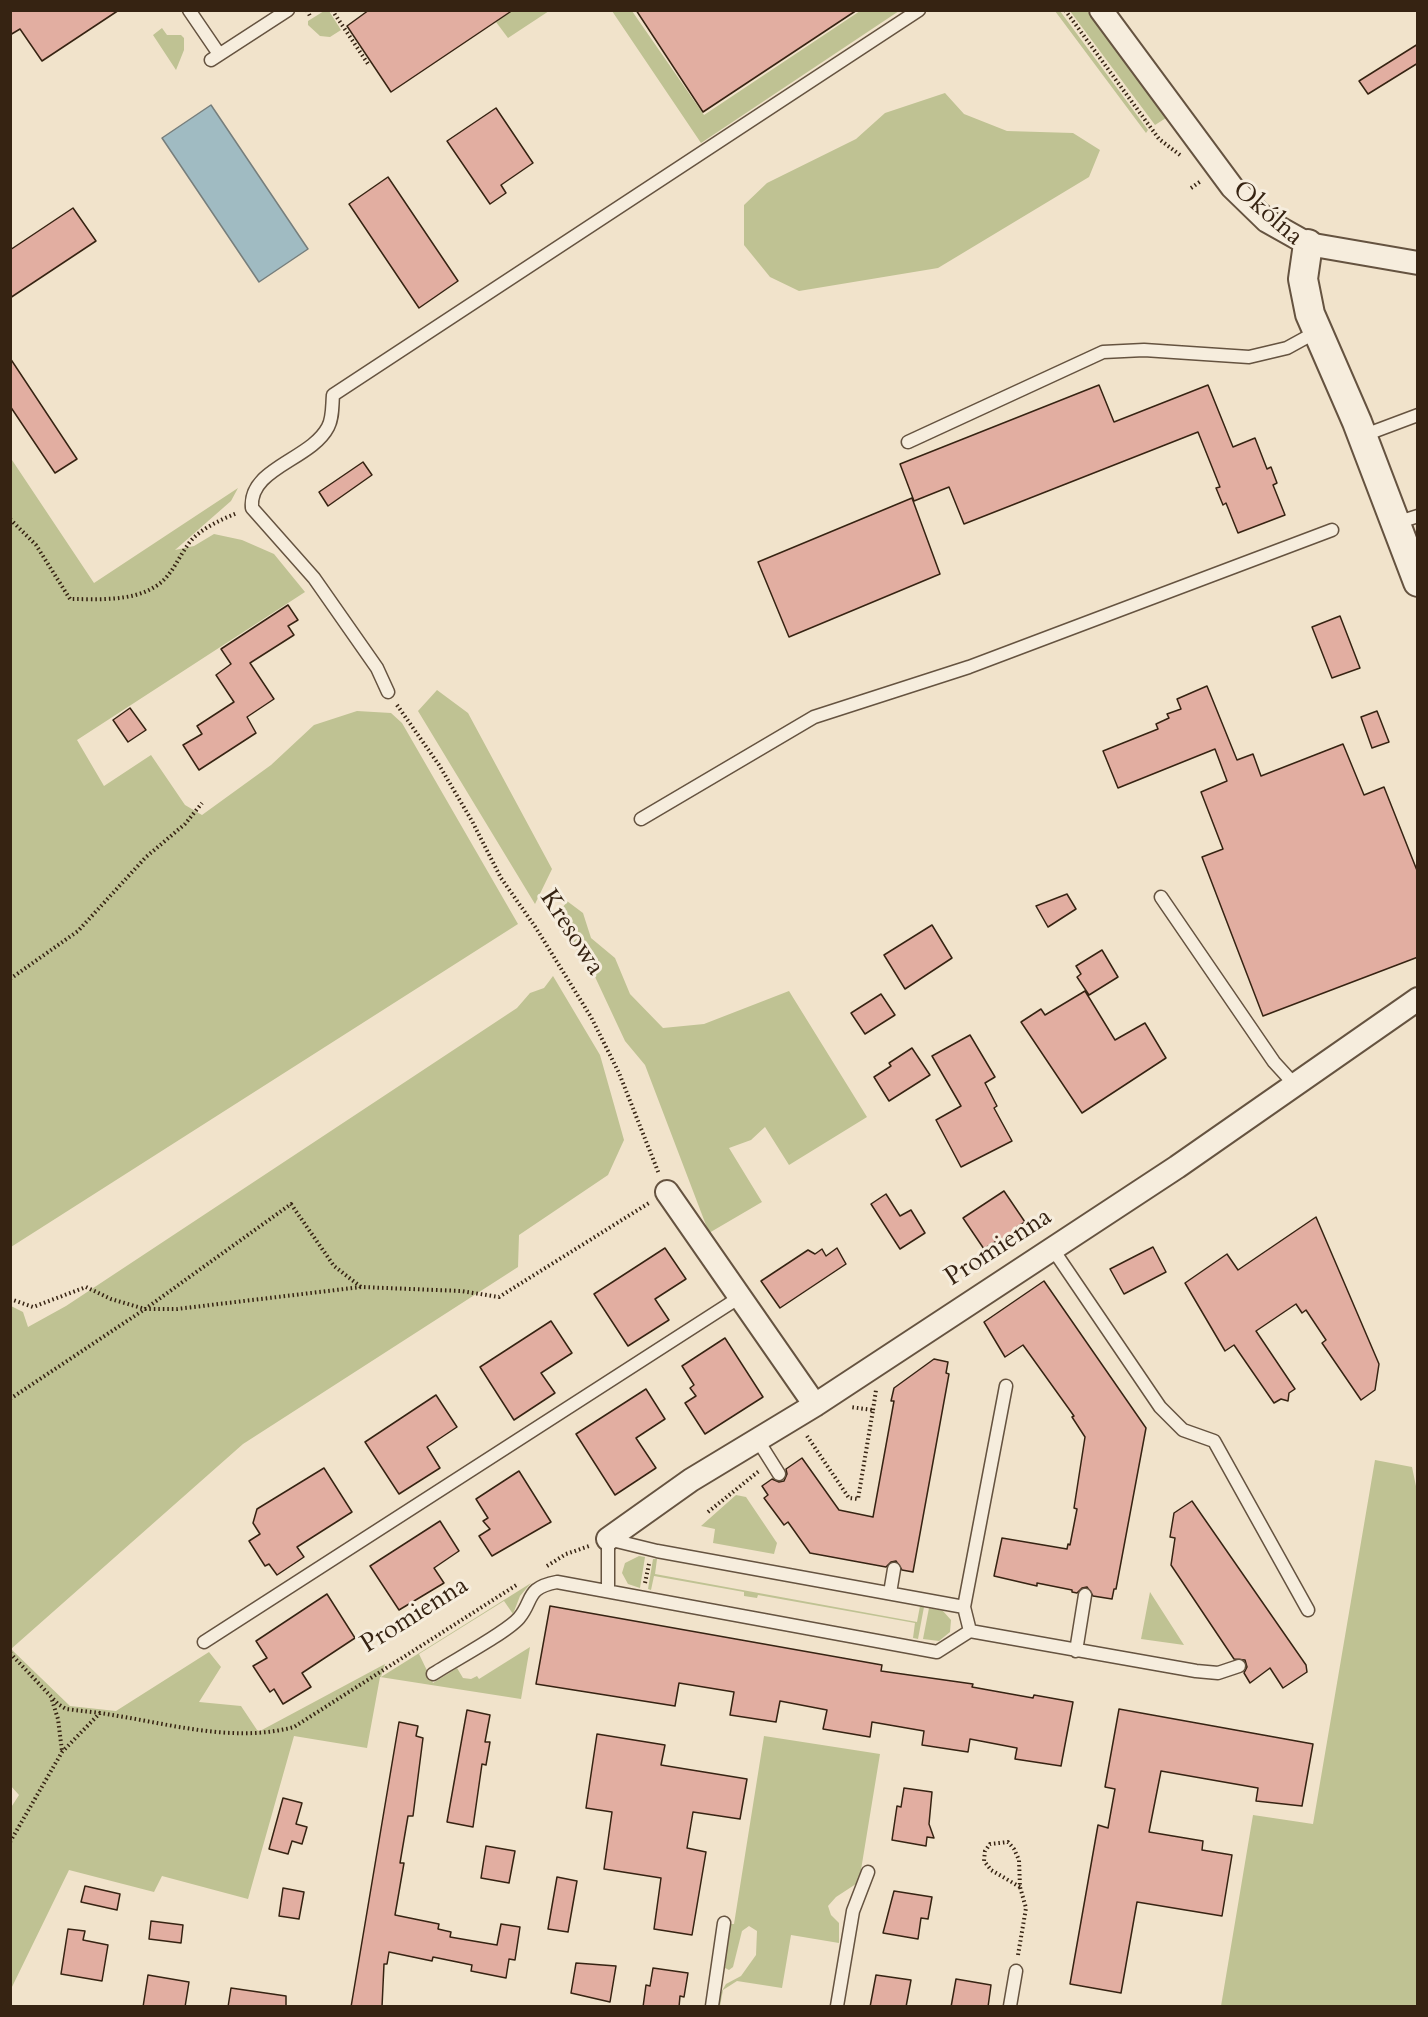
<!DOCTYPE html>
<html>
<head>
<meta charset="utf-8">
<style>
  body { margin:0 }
  #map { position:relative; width:1428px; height:2017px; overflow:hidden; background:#f1e3cb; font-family:Cardo,serif }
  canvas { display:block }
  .frame { position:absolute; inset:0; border:12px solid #362312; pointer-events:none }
</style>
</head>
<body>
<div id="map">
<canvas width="1428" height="2017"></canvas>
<div class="frame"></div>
</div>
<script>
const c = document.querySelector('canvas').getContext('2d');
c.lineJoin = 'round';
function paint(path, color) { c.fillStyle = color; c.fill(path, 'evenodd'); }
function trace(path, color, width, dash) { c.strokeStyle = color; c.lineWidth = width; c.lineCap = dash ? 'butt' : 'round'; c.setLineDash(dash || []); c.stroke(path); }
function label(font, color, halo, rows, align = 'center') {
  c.font = font + ' Cardo,serif'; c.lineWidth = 6; c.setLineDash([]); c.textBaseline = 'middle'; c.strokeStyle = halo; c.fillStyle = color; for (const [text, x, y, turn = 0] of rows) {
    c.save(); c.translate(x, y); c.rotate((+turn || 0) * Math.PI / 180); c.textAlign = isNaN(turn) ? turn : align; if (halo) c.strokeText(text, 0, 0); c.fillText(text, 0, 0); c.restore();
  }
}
paint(new Path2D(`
  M513,10H549V11L508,38L496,22Z
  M324,11H329L341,30L330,37L320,36L308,25V21Z
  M612,11H632L704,115L860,11H899L701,143Z
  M1055,11H1060L1148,130L1146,133Z
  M1070,11H1087L1166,118L1155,125Z
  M162,28L167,35H181L184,38V50L176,70L153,35Z
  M945,93L964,114L1007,131L1073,133L1100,150L1089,177L938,268L799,291L770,277L744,245V205L767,183L856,139L885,113Z
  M10,457L94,583L238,488L231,501L175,550L194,546L214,534L242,540L274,554L305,592L77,740L104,786L151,755L185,805L202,815L271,765L314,725L357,711L391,713L402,723L518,924L11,1247Z
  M437,690L468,713L552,869L535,904L418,711Z
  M567,901L583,913L591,938L615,958L630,994L663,1028L704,1024L789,991L867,1117L789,1165L765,1127L751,1140L729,1148L762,1202L709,1233L645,1065L625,1041L589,964L575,948L555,920Z
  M553,976L600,1055L624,1140L608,1175L519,1235L518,1267L243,1444L11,1649L70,1706L116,1711L209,1652L221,1667L199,1702L241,1706L257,1730L260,1731L385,1664L381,1677L531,1583L520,1596L513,1614L504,1601L419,1654L433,1683L457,1668L463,1678L471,1679L477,1676L479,1679L530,1647L521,1699L380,1677L367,1748L294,1736L248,1899L162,1876L154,1892L69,1870L11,1989L10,1809L19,1795L10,1785L11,1306L23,1312L28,1327L66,1306L517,1008L530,993L544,988Z
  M1375,1460L1412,1467L1417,1491V2006H1221L1253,1815L1313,1824Z
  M736,1495L746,1497L777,1543L774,1554L713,1543L715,1529L701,1526Z
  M639,1556L645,1557L640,1588L628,1584L622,1573L625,1563Z
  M653,1559H657L655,1574L917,1622L920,1606L924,1607L918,1639L913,1638L915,1623L758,1595L757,1598L744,1596V1592L654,1576L651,1590L648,1589Z
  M1150,1592L1184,1645L1141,1639Z
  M929,1608L943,1611L951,1620L950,1632L939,1641L923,1639Z
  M764,1736L880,1754L859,1882L836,1897L828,1906L831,1915L839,1923V1943L791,1935L782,1988L737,1981L723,1990L720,2006H718L720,1994L726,1984L741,1976L756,1955L757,1931L749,1926L742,1931L733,1967L729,1970L725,1968L729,1924H734Z`), '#bfc293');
const water = new Path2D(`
  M211,105L308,249L259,282L162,138Z`);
paint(water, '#a0bbc2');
trace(water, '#767e7c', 1.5);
const building = new Path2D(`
  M10,10H119L42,61L20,29L10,35Z
  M369,10H513L391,92L347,26Z
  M636,10H857L703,112Z
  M1418,44V63L1368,94L1359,81Z
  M496,108L533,163L501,185L506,193L490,204L447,141Z
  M388,177L458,281L419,308L349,204Z
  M73,208L96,241L10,298V250Z
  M10,358L77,459L55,473L10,406Z
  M1099,385L1114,422L1208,385L1233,447L1255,438L1267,469L1271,467L1277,483L1273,485L1285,515L1238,533L1226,503L1223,505L1216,488L1220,487L1198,432L964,524L949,487L914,501L900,464Z
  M363,462L372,475L328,506L319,492Z
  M912,498L940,574L789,637L758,562Z
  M288,605L298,620L288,626L294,635L250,663L274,699L247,717L256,733L199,770L183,745L202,734L197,726L234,702L216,675L231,664L221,649Z
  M1340,616L1360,668L1332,678L1312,627Z
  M1207,686L1237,760L1253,754L1261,776L1343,744L1364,795L1384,787L1418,873V957L1263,1016L1202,857L1223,849L1201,792L1227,781L1215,749L1118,788L1103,751L1158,729L1156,724L1169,718L1167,714L1181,709L1177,699Z
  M130,708L146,730L128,742L113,720Z
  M1377,711L1389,742L1372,748L1361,717Z
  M1067,894L1076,909L1048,927L1036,906Z
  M932,925L952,958L905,989L884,955Z
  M1102,950L1118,977L1089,995L1077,977L1081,974L1076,966Z
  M1085,991L1115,1040L1145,1023L1166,1058L1082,1113L1021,1022L1041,1009L1045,1015Z
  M881,994L895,1015L865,1034L851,1013Z
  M970,1035L995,1077L985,1083L997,1106L994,1108L1012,1141L961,1167L936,1120L961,1106L932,1056Z
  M912,1048L930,1075L889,1101L874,1077L891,1066L889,1063Z
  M1004,1191L1025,1222L1014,1229L1016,1232L997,1245L995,1242L984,1249L963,1218Z
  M886,1194L900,1216L911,1210L925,1233L900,1249L871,1204Z
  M1316,1217L1379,1364L1375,1390L1361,1400L1322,1343L1326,1340L1306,1310L1302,1313L1296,1304L1256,1331L1295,1389L1289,1393L1288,1401L1281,1399L1274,1403L1234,1345L1225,1351L1185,1283L1227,1254L1238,1270Z
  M1153,1247L1166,1272L1124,1294L1110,1269Z
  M665,1248L686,1279L655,1299L669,1320L628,1346L594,1294Z
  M837,1248L846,1264L780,1308L761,1281L808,1250L815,1254L822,1249L826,1256Z
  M1044,1281L1146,1428L1116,1589H1114L1112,1599L1093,1596L1087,1587L1082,1588L1077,1593L1072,1592V1590L1037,1583V1586L994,1576L1002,1538L1067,1549L1068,1544L1070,1545L1077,1509L1074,1508L1085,1437L1072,1417L1074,1416L1023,1345L1005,1357L984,1322Z
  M551,1321L572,1353L541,1373L555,1393L514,1420L480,1367Z
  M725,1338L763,1397L705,1434L685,1403L696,1396L690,1388L694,1385L682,1366Z
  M934,1359L948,1362L946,1373L949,1374L913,1572L902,1570L896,1561L891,1562L886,1567L810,1553L788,1522L784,1525L764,1498L768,1495L762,1486L772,1479L779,1482L784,1481L787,1474L786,1469L802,1458L839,1510L873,1517L894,1401H891L894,1388Z
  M646,1389L665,1419L636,1438L656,1468L615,1495L576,1434Z
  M436,1395L457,1427L427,1447L440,1468L399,1494L365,1442Z
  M324,1468L352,1512L297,1547L304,1557L277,1575L269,1564L265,1566L249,1541L260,1534L253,1523L257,1509Z
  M519,1471L551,1522L492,1556L479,1536L490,1529L483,1521L488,1518L476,1499Z
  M1192,1501L1306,1665L1307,1672L1283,1688L1270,1668L1250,1683L1244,1673L1247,1667L1245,1660L1234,1659L1171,1565L1175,1538L1170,1537L1174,1513Z
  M440,1521L459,1551L434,1568L444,1583L399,1610L370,1566Z
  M327,1594L355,1638L302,1673L311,1687L283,1704L274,1689L270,1692L253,1666L267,1658L256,1641Z
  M550,1606L882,1665L881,1671L973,1684L972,1687L1033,1698L1034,1695L1073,1702L1061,1766L1015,1759L1017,1748L970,1739L968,1752L922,1745L924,1731L872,1722L870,1737L823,1729L827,1710L780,1701L776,1722L730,1715L734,1692L679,1683L675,1706L536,1684Z
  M1119,1709L1313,1744L1302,1806L1256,1801L1258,1788L1161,1771L1149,1832L1203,1841L1202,1850L1232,1855L1222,1916L1137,1902L1121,1993L1070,1984L1098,1825L1108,1828L1115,1789L1105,1787Z
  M467,1710L490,1715L485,1742H490L486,1765L482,1764L473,1827L447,1822Z
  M399,1722L418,1726L416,1736L423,1738L413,1816H408L400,1863H404L395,1915L439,1924L438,1929L451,1932L450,1937L497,1945L501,1924L520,1927L515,1960L509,1959L506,1978L471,1971L472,1965L433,1957L432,1961L389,1952L387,1964H384L382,2007H351Z
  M597,1734L665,1745L661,1765L747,1779L740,1819L693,1812L687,1848L706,1852L692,1935L654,1929L661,1878L604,1869L612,1812L586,1808Z
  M904,1788L932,1792L929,1824L934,1838L927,1837L926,1846L892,1840L897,1806L901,1807Z
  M283,1798L302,1803L296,1824L307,1827L302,1844L292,1841L288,1854L269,1849Z
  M486,1846L515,1851L509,1883L481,1878Z
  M557,1877L577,1881L568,1932L548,1929Z
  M85,1886L120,1894L117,1910L81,1902Z
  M283,1888L304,1892L299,1919L279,1916Z
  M894,1891L932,1897L928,1919L921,1918L918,1939L883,1933Z
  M151,1921L183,1925L181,1943L149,1939Z
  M68,1929L85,1931L83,1940L108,1945L102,1981L61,1974Z
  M576,1963L616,1966L610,2002L571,1993Z
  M653,1968L688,1973L684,1997L680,1996L679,2007H643L646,1985L650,1986Z
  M148,1975L189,1982L185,2007H143Z
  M876,1975L911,1980L906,2007H870Z
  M956,1979L991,1985L988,2007H951Z
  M231,1988L286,1996V2007H228Z`);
paint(building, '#e2aea1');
trace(building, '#362312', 1.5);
const service = new Path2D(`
  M189,10L219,54
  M211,60L288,10
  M1362,436L1418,415
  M908,442L1103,352L1144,350L1249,357L1287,348L1318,331
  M1396,523L1418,516
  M388,692L377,668L314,578L252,508C248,468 311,460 328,427C333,418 332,406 333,395L919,10
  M641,819L814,717L969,667L1332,530
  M1161,897L1274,1062L1295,1085
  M1052,1248L1160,1407L1183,1430L1214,1441L1308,1610
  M757,1439L779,1474
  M608,1591V1539L657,1551L964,1607L970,1631L1196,1671L1218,1673L1239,1666
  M890,1593L894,1569
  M964,1607L1006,1386
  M204,1642L740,1297
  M1076,1651L1085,1595
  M433,1674C453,1661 506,1633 519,1618C534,1600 525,1588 557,1582L937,1652L970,1631
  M712,2006L724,1923
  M837,2006L853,1911L868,1872
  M1010,2006L1016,1971`);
const minor = new Path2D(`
  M1101,10L1232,187L1267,221L1308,244L1418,263
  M667,1192L815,1405
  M608,1539L691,1480L815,1405L1177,1167L1418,999`);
const tertiary = new Path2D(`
  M1308,244L1303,279L1310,314L1357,422L1418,582`);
trace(service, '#655340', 15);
trace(minor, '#655340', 26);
trace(tertiary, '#655340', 32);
trace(new Path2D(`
  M307,10L310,16
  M332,10L368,64
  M1065,10L1159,139L1180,155
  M1191,188L1201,181
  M10,519L36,545L70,599C97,599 132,602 156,586C171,577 177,560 187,546C197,530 220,520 237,513
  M397,705L439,765L472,821L501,878L536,928L591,1017L619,1073L659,1174
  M10,979L78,931L146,857L185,824L202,803
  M10,1299L33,1307L86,1287L111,1299L145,1309H177L361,1287L461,1291L499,1297L649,1203
  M10,1399L145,1309L291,1204L334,1266L361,1287
  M873,1410L876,1390
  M807,1436L849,1498L858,1499L873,1410L850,1407
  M708,1512L759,1471
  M547,1566L566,1554L589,1546
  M645,1583L649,1564
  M10,1653L58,1704L66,1709L100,1713
  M52,1700L58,1719L62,1751
  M10,1842L62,1752L100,1713C163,1722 232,1744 294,1727L518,1584
  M1018,1955L1026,1908L1020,1887L1019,1860L1014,1849L1008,1842L990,1844L985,1851L984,1861L991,1870L1020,1887`), '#362312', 4, [1.5, 3]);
trace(service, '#f6eddd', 12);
trace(minor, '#f6eddd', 22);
trace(tertiary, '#f6eddd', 28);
label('26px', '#362312', '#f6eddd', [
  ["Okólna",1267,214,41],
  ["Kresowa",571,933,57],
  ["Promienna",999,1248,-33],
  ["Promienna",415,1616,-32]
]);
</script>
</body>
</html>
